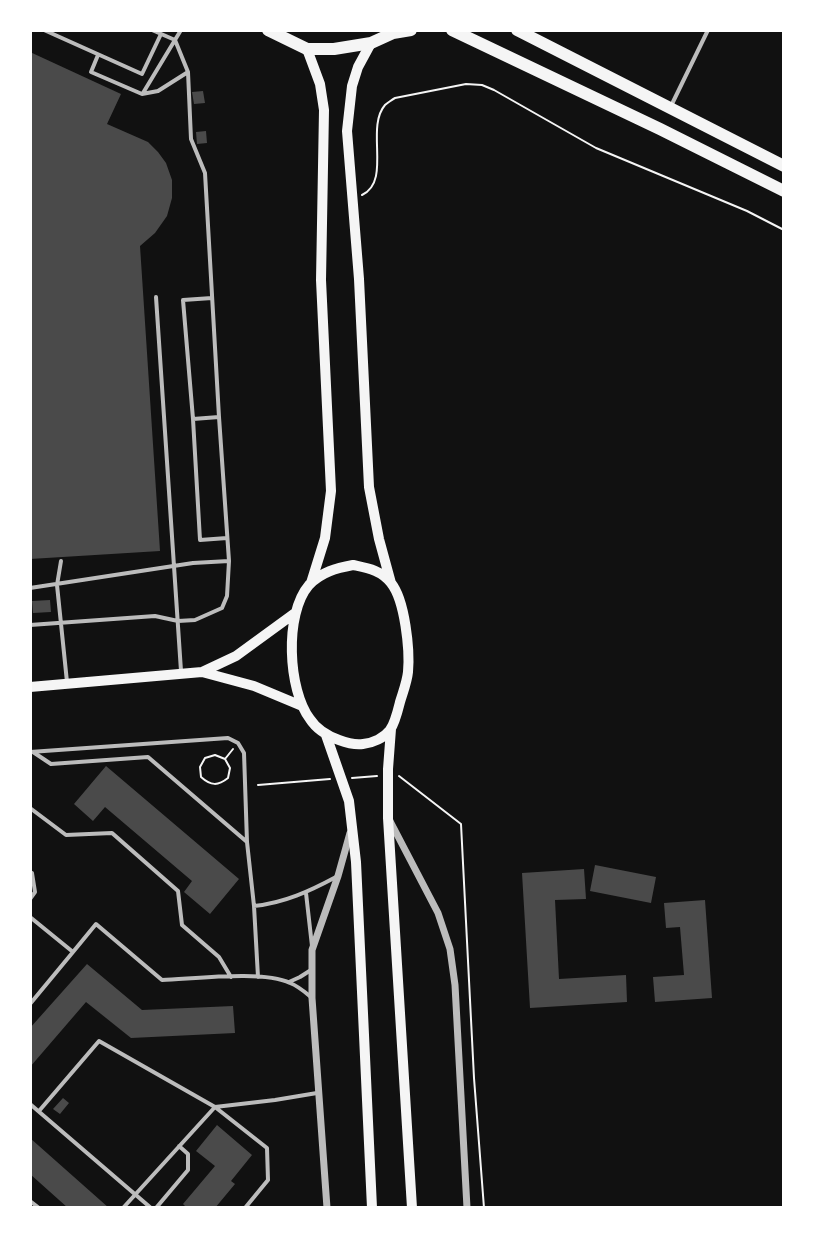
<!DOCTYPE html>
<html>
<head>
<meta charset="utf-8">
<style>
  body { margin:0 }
  #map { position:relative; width:814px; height:1238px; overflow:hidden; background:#111; font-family:"Exo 2",sans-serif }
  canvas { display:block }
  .frame { position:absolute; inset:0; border:32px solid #fff; pointer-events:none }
</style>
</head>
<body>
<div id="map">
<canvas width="814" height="1238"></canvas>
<div class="frame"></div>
</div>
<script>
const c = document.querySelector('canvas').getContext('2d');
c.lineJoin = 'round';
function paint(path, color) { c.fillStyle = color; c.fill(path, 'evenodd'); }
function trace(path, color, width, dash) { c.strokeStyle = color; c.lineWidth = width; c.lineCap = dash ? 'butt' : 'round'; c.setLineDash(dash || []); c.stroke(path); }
paint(new Path2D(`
  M30,52L121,94L107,124L148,142L158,152L166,163L172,180V198L167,216L155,233L140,246L160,551L30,559Z
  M203,91L205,103L194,104L192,92Z
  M206,131L207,143L197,144L196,132Z
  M50,600L51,612L33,613L32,601Z
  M106,766L239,879L210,914L184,892L192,881L105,807L93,821L74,804Z
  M595,865L656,877L651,903L590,891Z
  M584,869L586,899L555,900L559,979L626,975L627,1002L530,1008L522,873Z
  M705,900L712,998L655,1002L653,977L684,975L680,927L666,928L664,903Z
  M87,964L142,1010L233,1006L235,1033L131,1038L86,1002L30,1067V1028Z
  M63,1098L69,1103L60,1114L53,1109Z
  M217,1125L252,1155L231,1181L235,1184L215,1208H187L183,1204L215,1166L196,1151Z
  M30,1138L109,1208H68L30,1174Z`), '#4a4a4a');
trace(new Path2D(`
  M362,195C392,181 365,128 385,105C386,104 393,99 395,98L466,84L482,85L494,90L596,148L747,211L784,230
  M225,759L215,755L205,758L200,767L201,777C211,786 218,786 228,778L230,768L225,759L233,749
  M399,776L461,824L474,1078L484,1208
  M352,778L377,776
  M258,785L330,779`), '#f5f5f5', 2);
trace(new Path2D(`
  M44,30L142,74L161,34
  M98,55L91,72L142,94L158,91L188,72
  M143,93L181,30
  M671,106L708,30
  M156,297L181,671
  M212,298L183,300L193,419L200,540L227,538
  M193,419L219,417
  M61,561L57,585L67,682
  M30,588L193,563L229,561L219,417L205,173L191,139L188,72L175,40L152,30
  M30,625L155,616L178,621L195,620L222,608L227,596L229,561
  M30,752L228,738L238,743L244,753L247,842L254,906C284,903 310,891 336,877
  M33,752L51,764L148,757L247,842
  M30,808L66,835L112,833L178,891L182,925L219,957L231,977
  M30,872L32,873L35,892L30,899
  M306,893L312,946
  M254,906L258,977
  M30,917L73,952L30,1004
  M73,952L96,924L162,980C193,979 264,970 290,983C298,986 305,992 311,997
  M289,982L300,977L311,970
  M30,1104L151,1208
  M39,1111L99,1041L215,1107L275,1100L317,1093
  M30,1201L39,1208
  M123,1208L215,1107L267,1148L268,1180L245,1208
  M156,1208L188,1170V1154L179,1146`), '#bcbcbc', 4);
trace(new Path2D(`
  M390,821L438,913L450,949L455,985L467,1208
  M327,1208L312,998V950L338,876L350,833`), '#bcbcbc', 7);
trace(new Path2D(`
  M371,43L358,67L352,86L347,131L359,279L369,487L379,539L391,583
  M307,49L320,84L324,110L321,280L331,491L325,538L311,583
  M353,565C367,568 381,570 391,583C405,600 410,650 408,672C407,682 403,692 400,702C398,710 395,723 390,730C384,738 373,743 363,744C355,745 347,743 339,740C328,736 317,730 310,719C288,690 284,614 309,585C321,572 337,568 353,565Z
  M202,672L236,656L295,613
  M30,687L202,672L254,686L302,706
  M391,729L388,769V818L412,1208
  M326,735L349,801L356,862L372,1208`), '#f5f5f5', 10);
trace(new Path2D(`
  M268,30L307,49H334L371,43L393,33L411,30
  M452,30L660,129L784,191
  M517,30L784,166`), '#f5f5f5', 12);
</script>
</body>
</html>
